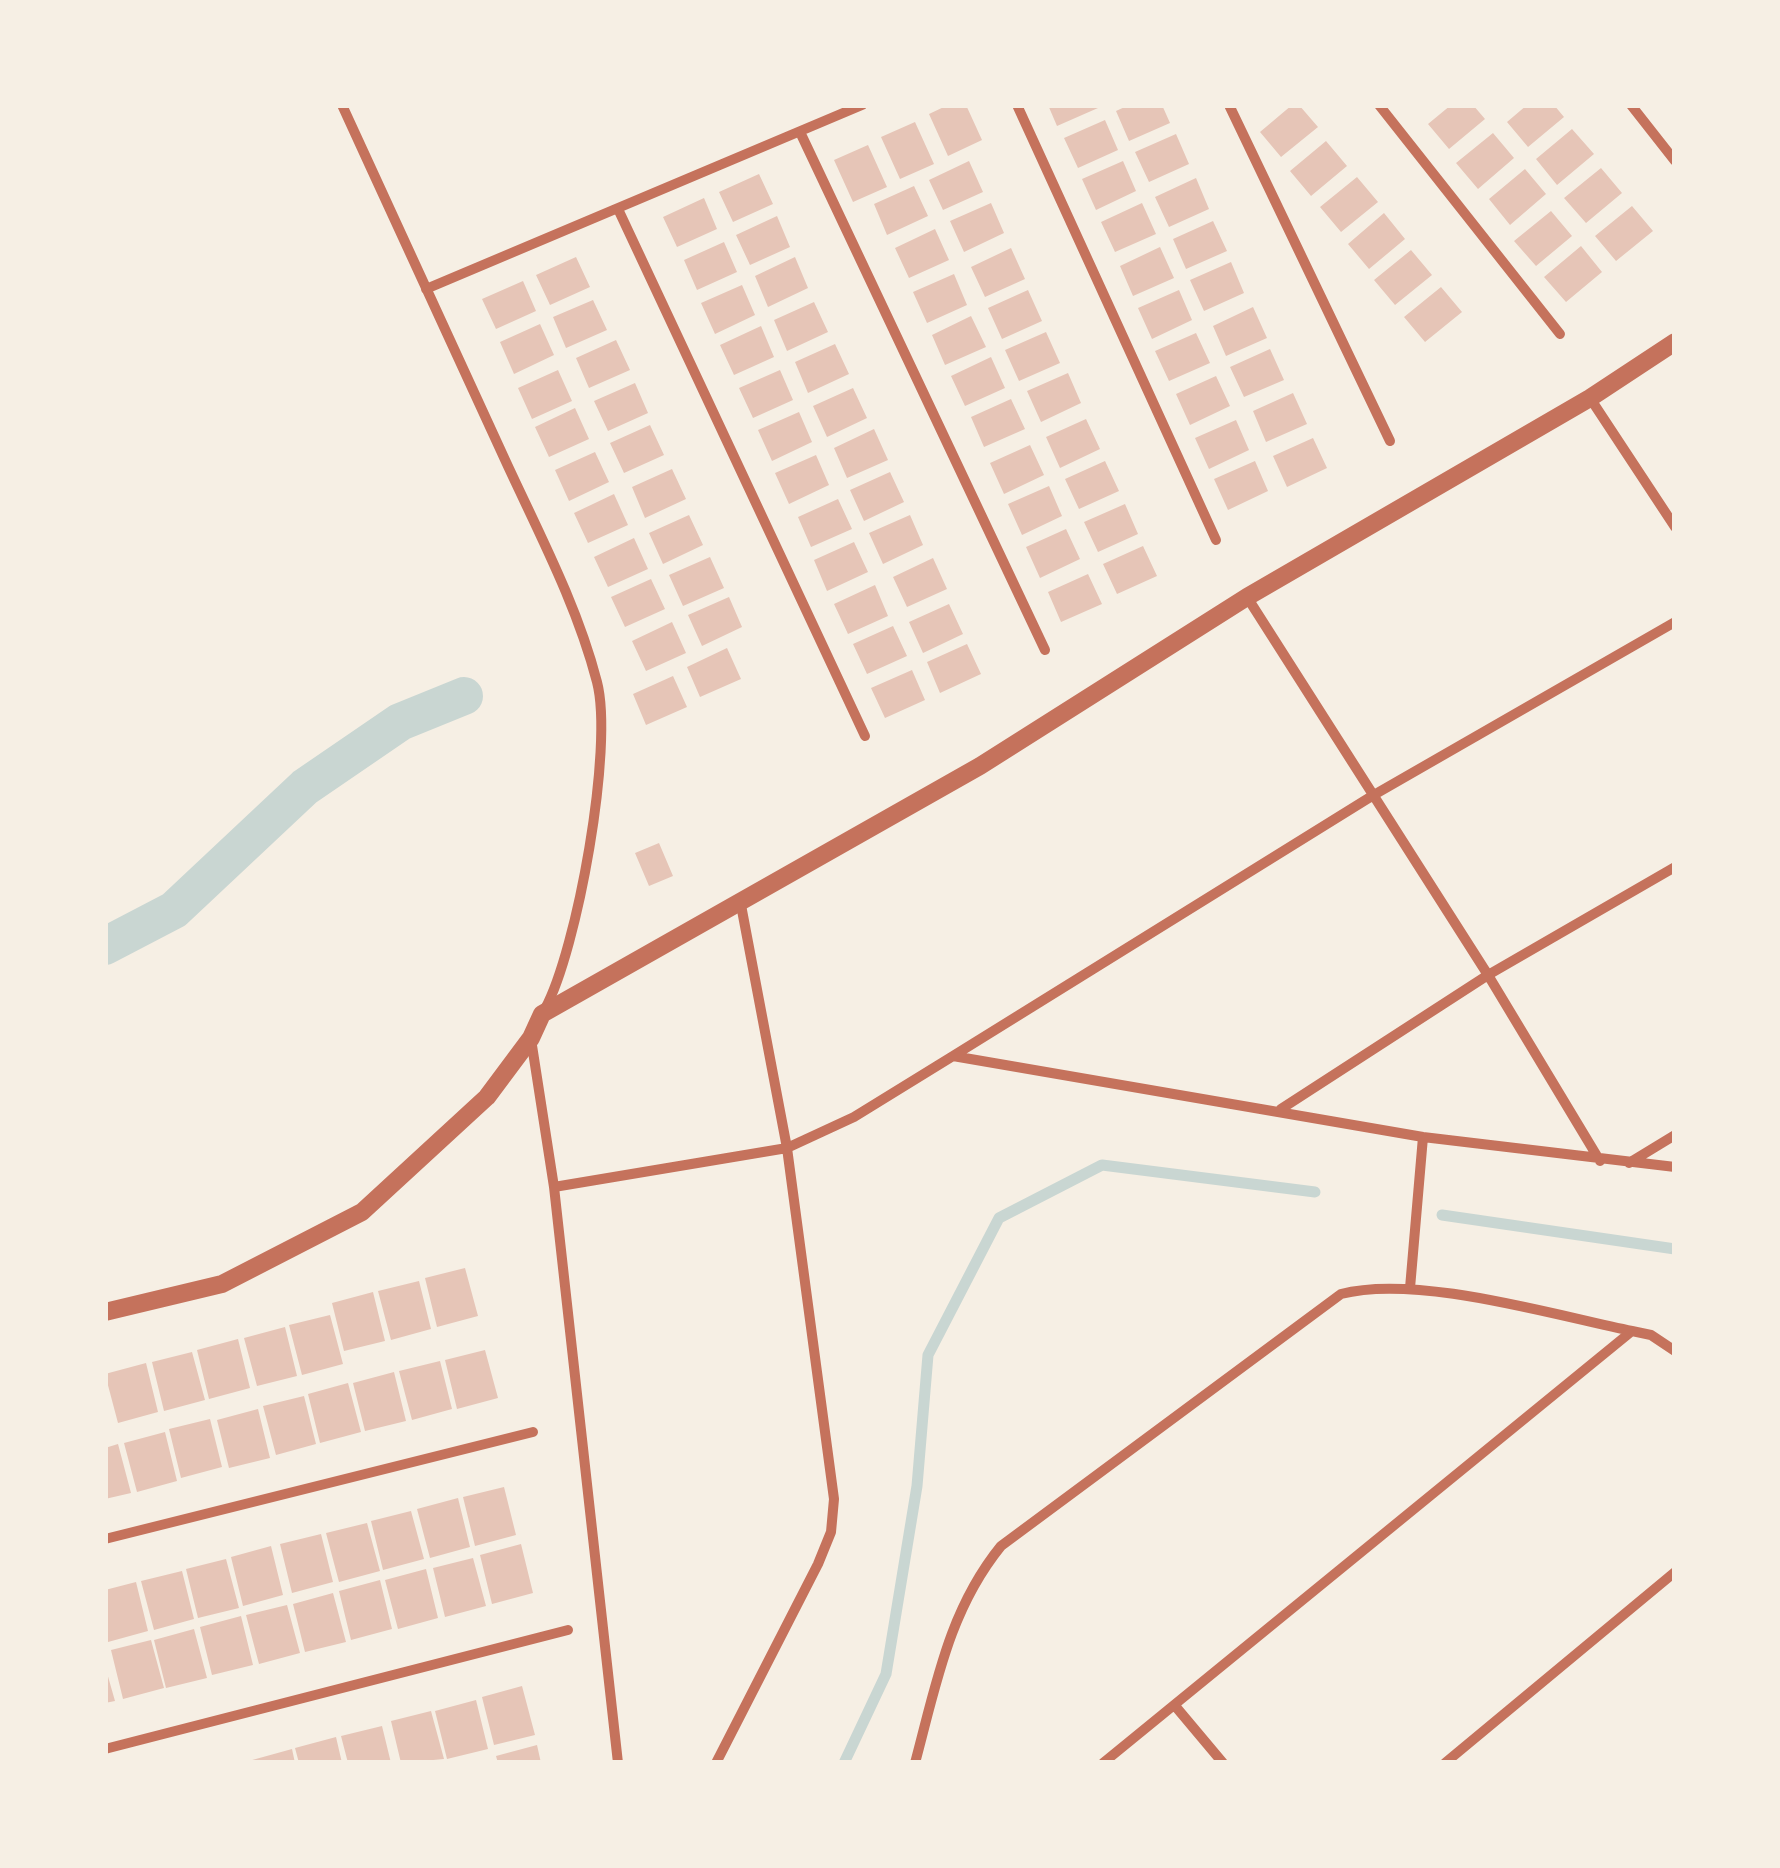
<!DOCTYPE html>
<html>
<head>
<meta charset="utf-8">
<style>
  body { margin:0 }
  #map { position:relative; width:1780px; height:1868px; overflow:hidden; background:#f6efe4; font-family:"IBM Plex Sans",sans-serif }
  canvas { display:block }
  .frame { position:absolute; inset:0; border:108px solid #f6efe4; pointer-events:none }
</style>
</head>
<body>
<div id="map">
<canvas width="1780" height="1868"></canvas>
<div class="frame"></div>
</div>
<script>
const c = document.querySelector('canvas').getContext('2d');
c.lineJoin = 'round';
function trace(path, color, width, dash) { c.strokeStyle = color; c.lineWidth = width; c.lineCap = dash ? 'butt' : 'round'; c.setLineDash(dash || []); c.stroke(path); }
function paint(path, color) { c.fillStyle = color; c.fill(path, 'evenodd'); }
trace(new Path2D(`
  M1442,1215L1675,1249
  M844,1763L886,1674L917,1486L928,1355L999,1218L1102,1165L1315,1192`), '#c9d6d2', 11);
trace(new Path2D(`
  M105,946L174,910L305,787L400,722L464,696`), '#c9d6d2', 38);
paint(new Path2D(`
  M948,105H966L982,140L948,156L929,114Z
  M1048,105H1097L1098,108L1057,126Z
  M1129,105H1162L1170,123L1129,141L1116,111Z
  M1292,105H1299L1318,127L1281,157L1260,132Z
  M1451,105H1473L1485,119L1449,149L1428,124Z
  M1527,105H1554L1564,117L1528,147L1507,122Z
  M1105,120L1118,150L1078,168L1064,138Z
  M915,122L934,164L900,179L881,137Z
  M1572,129L1594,154L1557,185L1536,159Z
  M1493,133L1514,158L1478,189L1456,163Z
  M1176,134L1189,164L1149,182L1135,152Z
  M1326,141L1347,166L1311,196L1290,171Z
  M868,145L887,187L853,202L834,160Z
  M969,161L983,192L943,210L929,180Z
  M1123,161L1136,191L1096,210L1082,179Z
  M1601,168L1622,193L1586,223L1564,198Z
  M1525,169L1546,194L1510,225L1489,199Z
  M759,174L773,204L733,222L719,192Z
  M1357,177L1378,202L1341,232L1320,207Z
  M1196,178L1209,209L1169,227L1155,197Z
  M914,186L928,216L887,235L874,204Z
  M704,198L717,229L677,247L663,217Z
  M991,203L1004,233L964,252L950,221Z
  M1142,203L1156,234L1115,252L1101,222Z
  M1632,206L1653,231L1616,261L1595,236Z
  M1551,211L1572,236L1536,266L1514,241Z
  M1384,213L1405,239L1369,269L1348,244Z
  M777,216L790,247L750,265L736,235Z
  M1213,221L1227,251L1186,269L1173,239Z
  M935,229L949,260L909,278L895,248Z
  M724,242L737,272L697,290L684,260Z
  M1581,246L1602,272L1566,302L1544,277Z
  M1160,247L1174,278L1133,296L1120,266Z
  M1011,248L1025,279L985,297L971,267Z
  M1411,250L1432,275L1395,305L1374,280Z
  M576,257L590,287L550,305L536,275Z
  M795,257L808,288L768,307L755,276Z
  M1231,262L1244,293L1204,311L1190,280Z
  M954,274L967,305L927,323L913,292Z
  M523,281L536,311L496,329L482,299Z
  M742,285L755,315L715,334L701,303Z
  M1441,287L1462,312L1425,342L1404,317Z
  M1028,290L1042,321L1002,339L988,308Z
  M1179,290L1192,320L1152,339L1138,308Z
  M593,300L607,330L566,348L553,317Z
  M814,302L828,332L787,351L774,320Z
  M1253,307L1267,338L1226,356L1213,326Z
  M971,316L986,347L945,365L932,335Z
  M540,324L554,355L514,374L500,342Z
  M761,326L774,357L734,375L720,345Z
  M1046,332L1060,363L1019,381L1005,350Z
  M1196,333L1210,363L1169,381L1155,351Z
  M616,340L630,370L589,388L576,358Z
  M835,344L849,374L808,393L795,362Z
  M1270,349L1284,380L1244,397L1230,367Z
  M991,357L1005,388L965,406L951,376Z
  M558,370L572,401L532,419L518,388Z
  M780,370L793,400L753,418L739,388Z
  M1068,373L1081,403L1041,422L1027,391Z
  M1216,376L1230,406L1190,425L1176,394Z
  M635,383L648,413L608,431L594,401Z
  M853,388L867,418L827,437L813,406Z
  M1293,393L1307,424L1266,442L1253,411Z
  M1011,399L1025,429L984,447L971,417Z
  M575,408L589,439L549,457L535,427Z
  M799,412L812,442L772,461L758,430Z
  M1086,419L1100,449L1060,468L1046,437Z
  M1236,420L1249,450L1209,469L1195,438Z
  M650,425L664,455L624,473L610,443Z
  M874,429L888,460L847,478L834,448Z
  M1313,438L1327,468L1287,487L1273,456Z
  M1030,445L1044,475L1004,494L990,463Z
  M595,452L609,482L569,501L555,470Z
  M816,455L829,485L789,504L775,473Z
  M1105,461L1119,491L1079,509L1065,479Z
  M1255,461L1268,491L1228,510L1214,479Z
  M672,469L686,499L645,518L632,487Z
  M890,472L904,502L864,521L850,490Z
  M1049,486L1062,516L1022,535L1008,504Z
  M614,494L628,525L588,543L574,513Z
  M838,499L852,529L811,547L798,517Z
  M1125,504L1138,534L1098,552L1084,522Z
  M689,515L703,545L663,564L649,533Z
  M910,515L923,545L883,564L869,533Z
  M1066,529L1080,559L1040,578L1026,547Z
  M634,538L648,569L608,587L594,557Z
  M854,542L868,572L827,591L814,560Z
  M1143,546L1157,576L1117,594L1103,564Z
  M710,557L724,588L683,606L669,575Z
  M933,558L947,589L907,607L893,577Z
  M1088,574L1102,604L1061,622L1048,592Z
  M651,579L665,609L625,627L611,597Z
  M875,585L888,616L848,634L834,604Z
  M729,597L742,627L702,646L688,615Z
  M949,604L963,634L923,653L909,622Z
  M672,622L686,653L646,671L632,641Z
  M893,626L907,656L867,674L853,644Z
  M967,644L981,674L940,693L927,662Z
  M727,648L741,679L700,697L687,667Z
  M912,670L925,700L885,718L871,688Z
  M673,676L687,707L646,725L633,694Z
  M659,843L673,876L649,886L635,853Z
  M465,1268L478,1316L437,1327L425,1278Z
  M419,1281L431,1329L391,1340L378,1291Z
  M373,1292L385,1341L344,1351L332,1303Z
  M330,1315L343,1364L302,1375L289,1325Z
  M285,1327L297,1376L257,1386L244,1338Z
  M238,1339L250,1388L209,1399L197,1350Z
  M485,1350L498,1398L457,1409L445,1360Z
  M192,1352L205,1400L164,1411L152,1362Z
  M440,1361L452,1409L412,1420L399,1371Z
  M146,1363L158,1412L118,1423L105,1374Z
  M394,1372L406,1421L365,1431L353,1383Z
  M348,1383L361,1432L320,1443L308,1394Z
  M304,1396L316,1444L276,1455L263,1406Z
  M258,1409L270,1458L229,1468L217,1420Z
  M210,1419L222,1467L181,1478L169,1429Z
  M165,1432L177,1481L137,1492L124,1443Z
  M118,1444L131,1493L105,1499V1448Z
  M504,1487L516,1535L475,1546L463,1497Z
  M458,1498L470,1547L430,1558L417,1509Z
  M411,1511L424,1559L383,1570L371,1521Z
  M367,1523L380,1571L339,1582L326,1533Z
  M321,1534L333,1582L292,1593L280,1544Z
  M521,1544L533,1593L492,1604L480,1555Z
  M271,1546L283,1595L243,1606L231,1557Z
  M473,1558L486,1606L445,1617L433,1568Z
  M226,1559L239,1608L198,1618L186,1569Z
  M426,1569L438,1618L398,1629L385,1580Z
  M182,1571L194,1619L154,1630L141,1581Z
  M380,1580L392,1629L351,1640L339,1591Z
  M136,1582L148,1631L108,1642L105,1590Z
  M333,1593L346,1642L305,1652L293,1604Z
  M287,1605L300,1653L259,1664L246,1615Z
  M241,1616L253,1665L212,1675L200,1627Z
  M194,1629L207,1678L166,1688L154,1640Z
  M151,1640L164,1688L123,1699L111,1650Z
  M105,1666L115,1701L105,1703Z
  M522,1686L535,1735L494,1745L482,1697Z
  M476,1700L488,1749L447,1759L435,1711Z
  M431,1711L444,1759L401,1763L391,1721Z
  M382,1726L391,1763H348L341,1736Z
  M336,1737L342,1763H299L295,1748Z
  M537,1745L541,1763H498L496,1756Z
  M292,1749L295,1763H245V1762Z`), '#e6c5b7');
trace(new Path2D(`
  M342,105C395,220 447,335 501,451C535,526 576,601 597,682C614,747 577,950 545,1009
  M1017,105L1216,540
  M1229,105L1390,441
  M1379,105L1560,334
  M1631,105L1675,161
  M800,132L1045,650
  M618,209L865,736
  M426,289L862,105
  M1590,398L1675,527
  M1247,597L1488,975L1600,1161
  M531,1039L554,1187L618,1763
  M953,1056L1372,796L1675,622
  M1281,1109L1488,975L1675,867
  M1629,1163L1675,1135
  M554,1187L787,1148L854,1117L953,1056L1423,1137L1675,1167
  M1410,1288L1423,1137
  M105,1539L533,1432
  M1176,1707L1223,1763
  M105,1749L568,1630
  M716,1763L818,1564L831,1532L834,1499L787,1148L741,905
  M915,1763C936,1685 949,1610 1001,1546L1341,1294C1416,1274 1553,1315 1632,1331L1651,1335L1675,1351
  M1103,1763L1632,1331
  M1445,1763L1675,1572`), '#c5725c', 10);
trace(new Path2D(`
  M105,1312L222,1284L362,1212L487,1097L531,1038L542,1014L980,766L1247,597L1590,398L1675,342`), '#c5725c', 18);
</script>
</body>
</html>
